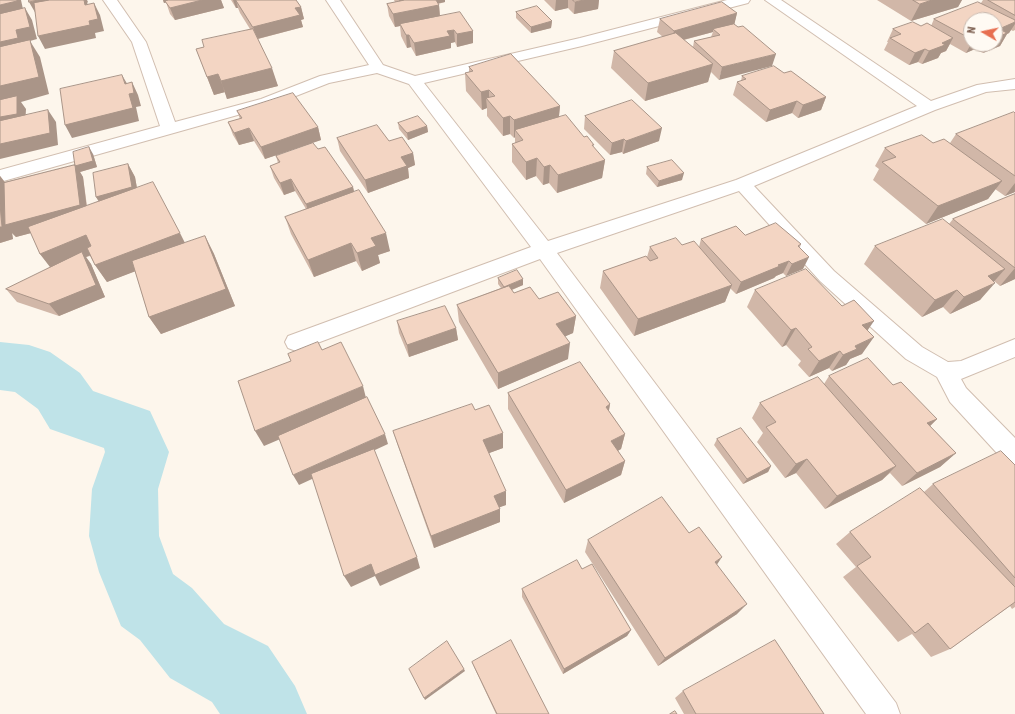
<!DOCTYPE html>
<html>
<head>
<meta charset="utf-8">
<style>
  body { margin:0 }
  #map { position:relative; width:1015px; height:714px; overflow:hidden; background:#fdf6ec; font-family:"Roboto Condensed",sans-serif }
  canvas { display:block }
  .north { position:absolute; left:963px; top:12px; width:40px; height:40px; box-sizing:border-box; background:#fffaf3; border:1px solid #cabbb1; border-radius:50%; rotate:279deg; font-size:11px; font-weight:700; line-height:16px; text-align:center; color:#7a5c4d }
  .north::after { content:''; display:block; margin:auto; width:14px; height:18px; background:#e76f51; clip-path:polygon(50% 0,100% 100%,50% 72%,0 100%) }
</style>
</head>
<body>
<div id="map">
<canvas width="1015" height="714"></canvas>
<div class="north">N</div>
</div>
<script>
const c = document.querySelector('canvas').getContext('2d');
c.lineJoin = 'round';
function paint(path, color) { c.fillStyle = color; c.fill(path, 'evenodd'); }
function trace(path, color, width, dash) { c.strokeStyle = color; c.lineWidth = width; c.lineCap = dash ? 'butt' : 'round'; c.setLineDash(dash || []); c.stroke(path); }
paint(new Path2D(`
  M0,342L29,345L50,352L80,373L93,391L150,411L169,452L158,489L159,536L173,574L192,588L224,624L268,646L295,686L307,714H220L212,702L170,678L140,640L121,626L99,572L89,536L92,489L105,452L104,448L50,429L38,409L15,392L0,390Z`), '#bfe3e8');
const minor = new Path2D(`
  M103,0H117L146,42L175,122L261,99L320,76L369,65L326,0H340L383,65L415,76L580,38L727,0H750L748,3L582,46L424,83L548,241L736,180L917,106L765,0H781L931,101L977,85L1015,79V89L986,92L935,110L754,186L834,271L922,347L948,362L961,361L1015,339V357L961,379L966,388L1015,438V466L1006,463L950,402L937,377L906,359L820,281L739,191L557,253L896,703L900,714H866L540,259L304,348L296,351L288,348L285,342L288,336L531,247L409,84L377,73L329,83L273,105L0,182V170L160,126L132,42Z`);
trace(minor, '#d1beb0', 2);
paint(minor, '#fff');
paint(new Path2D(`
  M163,0H221L224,8L175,20L170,14L166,2L164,3Z
  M231,0H296L301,7L304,19L301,20L303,27L258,39L278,86L227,99L225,92L214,95L196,49L204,47L250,29L240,13L238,8H236Z
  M394,0H445V2L438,4L439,5L440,16L473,31V43L457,47L455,42L451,43V48L416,56L411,47L407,48L401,36L400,26L395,27L389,16L387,4L395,2Z
  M544,0H599L598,9L574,14L568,8L555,11Z
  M877,0H962L958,7L911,21Z
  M983,0H1015V30L1013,31L1011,30L1009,33L1007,34L1000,46L983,53L975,49L966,53L950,44L946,51L941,53L938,58L922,64L918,62L909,65L884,50L888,42H887L893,29L921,26H931L934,19L981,3ZM971,20L995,44H971Z
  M516,12L552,21L551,28L531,33L516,18Z
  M737,13L719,80L711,72L708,82L645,101L611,68L614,51L663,37L657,32L660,19ZM713,32L711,37L694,41L693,47L684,40Z
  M469,67L560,106L559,117L584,137L605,160L602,178L557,193L549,183L543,185L536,176L526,180L512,162V144L515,143V137L514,138L510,134L503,136L487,116V108L482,110L466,91L465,73L469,72Z
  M784,73L826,97L821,110L798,118L792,113L766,122L733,95L737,82L741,81L742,76Z
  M237,111L318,127L321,140L265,159L254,141L239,145L233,135L228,122L240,119Z
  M1015,113V192L1005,196L995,189L988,199L926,224L873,180L879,169L875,166L885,148L933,143H950L956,134Z
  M585,116L659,141L623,154L622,152L610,155L584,129Z
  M398,123L427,126L428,132L408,140L399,129Z
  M337,138L389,141L413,153L415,165L408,168L409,178L368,193L340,151Z
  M318,149L353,187L354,192L390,251L378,255L380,263L362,271L356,261L314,277L291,234L285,217L306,209L295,191L284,195L274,178L270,166L278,163L276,156Z
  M93,154L97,167L80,172L83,177L87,206L99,201L96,197L128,164L135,177L137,188L185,243L205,236L214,254L235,306L161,334L149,317L135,271L107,282L95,265L90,256L86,257L91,264L105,297L59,316L17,302L6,289L51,267L40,254L31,233L16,237L12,233L13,239L0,243V176L5,182L75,165Z
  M647,167L682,180L657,187L646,174Z
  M1015,194V279L1000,286L994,281L980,300L950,314L943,307L922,317L864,264L875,246L949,224L953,219Z
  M745,235L801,244L800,247L803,269L786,276L783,273L776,276L774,278L736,294L730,288L725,302L634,336L600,288L603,271L647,257L650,247L682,245L699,247L701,239Z
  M498,278L523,285L512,290L514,293L539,299L576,316L573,333L565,336L568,359L498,389L459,322L457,305L501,288L498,284Z
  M755,290L842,306L867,330L862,354L850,359L846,365L832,371L829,368L809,377L798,365L801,361L786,345L782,347L747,307Z
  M397,321L456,328L458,340L409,357L399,333Z
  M829,376L893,385L937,419L930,426L956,453L940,467L902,486L890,473L882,480L825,509L796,473L785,478L757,442L763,433L752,418L760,403L824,384Z
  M508,393L610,404L609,411L625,434L621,449L618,451L625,461L621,475L564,503L508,409Z
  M475,410L503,448L489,453L506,505L499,507L500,522L434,548L398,446L393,431Z
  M717,439L771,466L768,472L743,484L714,445Z
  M1015,465V607L1012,609L1010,606L950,649L931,657L912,634L898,642L843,577L856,567L836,544L850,532L924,492L933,484Z
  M689,533L717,565L737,614L658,666L585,552L588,540Z
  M582,569L631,630L627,636L563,674L522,597V589Z
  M472,662L549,714H496L474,667Z
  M683,691L824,714H684L675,698Z`), '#d1b7a8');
paint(new Path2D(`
  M17,0H21L24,14L0,19V5Z
  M38,0H87L88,2L87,3L89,6L36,14L29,2Z
  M163,0H168L169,2L164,3Z
  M202,0H221L224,8L175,20L170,8Z
  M233,0H269H236L238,8H236Z
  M399,0H445V2L401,11Z
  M556,0H568V8L555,11Z
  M584,0H599L598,9L574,14L575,2Z
  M932,0H962L958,7L911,21L920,4Z
  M94,3L100,15L104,31L95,33L96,38L45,49L38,36L89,21Z
  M439,5L440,18L400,24V26L395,27L393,14Z
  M301,7L304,19L301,20L303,27L257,39L253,27L295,8Z
  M25,8L32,20L37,39L30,41L40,57L49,94L21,102L26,109L25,127L0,132V42L16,30Z
  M737,13L734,26L713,29V32L671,43L674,31Z
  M552,21L551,28L531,33V27Z
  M1015,22V24L1009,33L1007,34L1000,46L983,53L988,44H995V35L999,29Z
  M454,30L455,42L451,43V48L416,56L414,43L447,31Z
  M473,31V43L457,47V34Z
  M406,35H409L411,47L407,48Z
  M953,38L946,51L941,53L938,58L922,64L929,51L942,43Z
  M971,44H978L975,49L966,53Z
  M925,49L918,62L909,65L915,53Z
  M776,54L772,66L719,80L722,67Z
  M713,64L708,82L645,101L648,83Z
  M272,68L278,86L227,99L221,81Z
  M218,74L225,92L214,95L207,77Z
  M122,75L129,87L132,82L138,95L141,106L136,107L139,121L72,138L65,125L125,84Z
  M489,90V101L486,98L487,108L482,110L481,92Z
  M826,97L821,110L798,118L803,105Z
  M797,101L792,113L766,122L770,110Z
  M560,106L558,124L515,130V137L514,138V120Z
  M48,110L56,122L58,145L0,159V144Z
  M510,116V134L503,136V118Z
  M427,126L428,132L408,140L407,133Z
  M318,127L321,140L265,159L261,147Z
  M249,128L254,141L239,145L234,133Z
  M662,128L659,141L623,154L626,141Z
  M624,139L622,152L610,155L612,143Z
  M89,147L93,154L97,167L80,172L83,177L88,218L16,237L12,233L13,239L0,243V176L6,184L75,165Z
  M413,153L415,165L408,168L409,178L368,193L365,180L401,157Z
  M537,158L536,176L526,180V162Z
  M605,160L602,178L557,193L558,175Z
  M128,164L135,177L139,200L104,210L96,197Z
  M550,165L549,183L543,185L544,167Z
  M684,173L682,180L657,187L659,181Z
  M291,179L295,191L284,195L280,183Z
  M1002,181L988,199L926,224L938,206Z
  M1015,183V192L1005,196Z
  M353,187L356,200L310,217L306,204Z
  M180,233L189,251L107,282L95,265Z
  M386,233L390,251L378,255L380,263L362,271L357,253L371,238Z
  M86,235L98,252L86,257L91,264L105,297L59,316L49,304L53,271L40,254Z
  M205,236L214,254L235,306L161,334L149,317Z
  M351,243L356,261L314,277L308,260Z
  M809,257L803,269L786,276L792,264Z
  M789,261L783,273L776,276L774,278L736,294L741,282L778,265Z
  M1015,268V279L1000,286Z
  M1005,269L991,285L995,283L980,300L950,314L964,297L988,276Z
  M523,279V285L504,293V287Z
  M732,285L725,302L634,336L638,319Z
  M957,290L943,307L922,317L935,300Z
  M576,316L573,333L555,341L556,324Z
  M874,321L863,337L862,325Z
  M456,328L458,340L409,357L407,345Z
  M796,328L786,345L782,347L791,330Z
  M874,337L862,354L850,359L846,365L832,371L843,355L855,346Z
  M570,343L568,359L498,389V373Z
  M840,351L829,368L809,377L819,361Z
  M363,386L367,402L264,446L255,431Z
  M610,404L607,420L606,407Z
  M937,419L922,434L927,423Z
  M503,433V448L484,455L483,440Z
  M385,434L388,444L299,485L293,475Z
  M625,434L621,449L608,456L611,441Z
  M956,453L940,467L902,486L917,473Z
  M807,459L796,473L785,478L796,464Z
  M625,461L621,475L564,503L566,490Z
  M771,466L768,472L743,484L747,479Z
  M896,466L882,480L825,509L837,496Z
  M506,491V505L495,509L494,496Z
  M500,509V522L434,548L431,536Z
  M417,557L420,568L380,586L375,576L351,587L344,576L371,564Z
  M722,557L714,569L715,562Z
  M747,604L737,614L658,666L665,658Z
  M631,630L627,636L563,674L564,669Z
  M464,669L465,671L425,700L424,698Z`), '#aa9588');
const building = new Path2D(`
  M0,0H17V1L0,5Z
  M29,0H38L29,2Z
  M50,0H84L85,5L94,3L98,19L89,21L90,25L38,36L34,3Z
  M169,0H202L170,8L165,1Z
  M236,0H296L301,7L295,8L300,15L253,27Z
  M405,0H436L439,5L393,14L387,4Z
  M573,0H584L575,2Z
  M913,0H932L920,4Z
  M988,0H1015V15Z
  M722,2L737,13L674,31L660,19Z
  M978,2L1015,20V22L999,29L1007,33L995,38V20H971V39L934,19Z
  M537,6L552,21L531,27L516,12Z
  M25,8L30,27L16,30L18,38L0,42V14Z
  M460,12L473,31L457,34L454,30L447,31L450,36L414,43L409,35H406L400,24Z
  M913,22L921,26L927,23L953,38L942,43L945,45L929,51L925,49L915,53L890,38L901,34L893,29Z
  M734,24L738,27L743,26L776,54L722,67L694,41L720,35L713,29Z
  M253,29L272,68L221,81L218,74L207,77L196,49L204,47L202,40Z
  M676,33L713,64L648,83L614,51Z
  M30,40L39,77L0,86V47Z
  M511,54L560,106L514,120L510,116L503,118L486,98L495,96L489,90L481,92L465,73L473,71L469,67Z
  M774,66L784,73L791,71L826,97L803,105L797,101L770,110L737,82L746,79L742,76Z
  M122,75L125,84L132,82L134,93L129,94L133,108L65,125L60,89Z
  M293,93L318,127L261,147L249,128L234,133L228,122L242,118L237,111Z
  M17,96V114L0,117V100Z
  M632,100L662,128L626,141L624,139L612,143L585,116Z
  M48,110L50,133L0,144V121Z
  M1014,112L1015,113V176L956,134Z
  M566,115L584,137L587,136L594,145H592L605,160L558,175L550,165L544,167L537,158L526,162L512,144L523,140L515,130Z
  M418,116L427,126L407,133L398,123Z
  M377,125L389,141L402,137L413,153L401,157L407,166L365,180L337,138Z
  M922,135L933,143L944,139L1002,181L938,206L882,162L896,157L885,148Z
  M313,143L318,149L325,147L353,187L306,204L291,179L280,183L270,166L280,162L276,156Z
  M89,147L93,161L75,166L73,152Z
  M672,160L684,173L659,181L647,167Z
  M128,164L132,187L96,197L93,173Z
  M75,165L80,205L5,225L4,183Z
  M153,182L180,233L95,265L87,248L91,246L86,235L40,254L28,227Z
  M359,190L386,233L371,238L376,246L357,253L351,243L308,260L285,217Z
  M1015,194V268L953,219Z
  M0,204L2,227H0Z
  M943,219L1005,269L988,276L995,283L964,297L957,290L935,300L875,246Z
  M776,223L801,244L798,246L809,257L792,264L789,261L778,265L780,266L741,282L701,239L736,226L745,235Z
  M205,236L226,289L149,317L132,261Z
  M676,238L682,245L694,241L732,285L638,319L603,271L646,256L650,261L658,258L650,247Z
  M82,252L96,285L49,304L6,289Z
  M806,269L842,306L854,300L874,321L862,325L874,337L855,346L857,349L843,355L840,351L819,361L808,349L812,347L796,328L791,330L755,290Z
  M517,270L523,279L504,287L498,278Z
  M509,286L514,293L530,287L539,299L558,292L576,316L556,324L570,343L498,373L457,305Z
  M445,306L456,328L407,345L397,321Z
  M318,342L322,350L341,342L363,386L255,431L238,381L291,361L288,354Z
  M868,358L893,385L901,382L937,419L927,423L956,453L917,473L829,376Z
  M580,362L610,404L606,407L625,434L611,441L625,461L566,490L508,393Z
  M818,377L896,466L837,496L807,459L796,464L766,427L776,422L760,403Z
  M367,397L385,434L293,475L278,436Z
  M472,404L475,410L489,405L503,433L483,440L506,491L494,496L500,509L431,536L393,431Z
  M741,428L771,466L747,479L717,439Z
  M374,449L417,557L375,575L371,564L344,576L311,474Z
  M1001,451L1015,465V578L933,484Z
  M920,488L1015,587V602L950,649L928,623L915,633L857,566L871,557L850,532Z
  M662,497L689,533L699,527L722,557L715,562L747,604L665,658L588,540Z
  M577,560L582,569L592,564L631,630L564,669L522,589Z
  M511,640L549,714H497L472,662Z
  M775,640L824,714H696L683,691Z
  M447,641L464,669L424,698L409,669Z
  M675,711L677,714H670Z`);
paint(building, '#f3d5c3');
trace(building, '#aa9588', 1);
</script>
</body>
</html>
